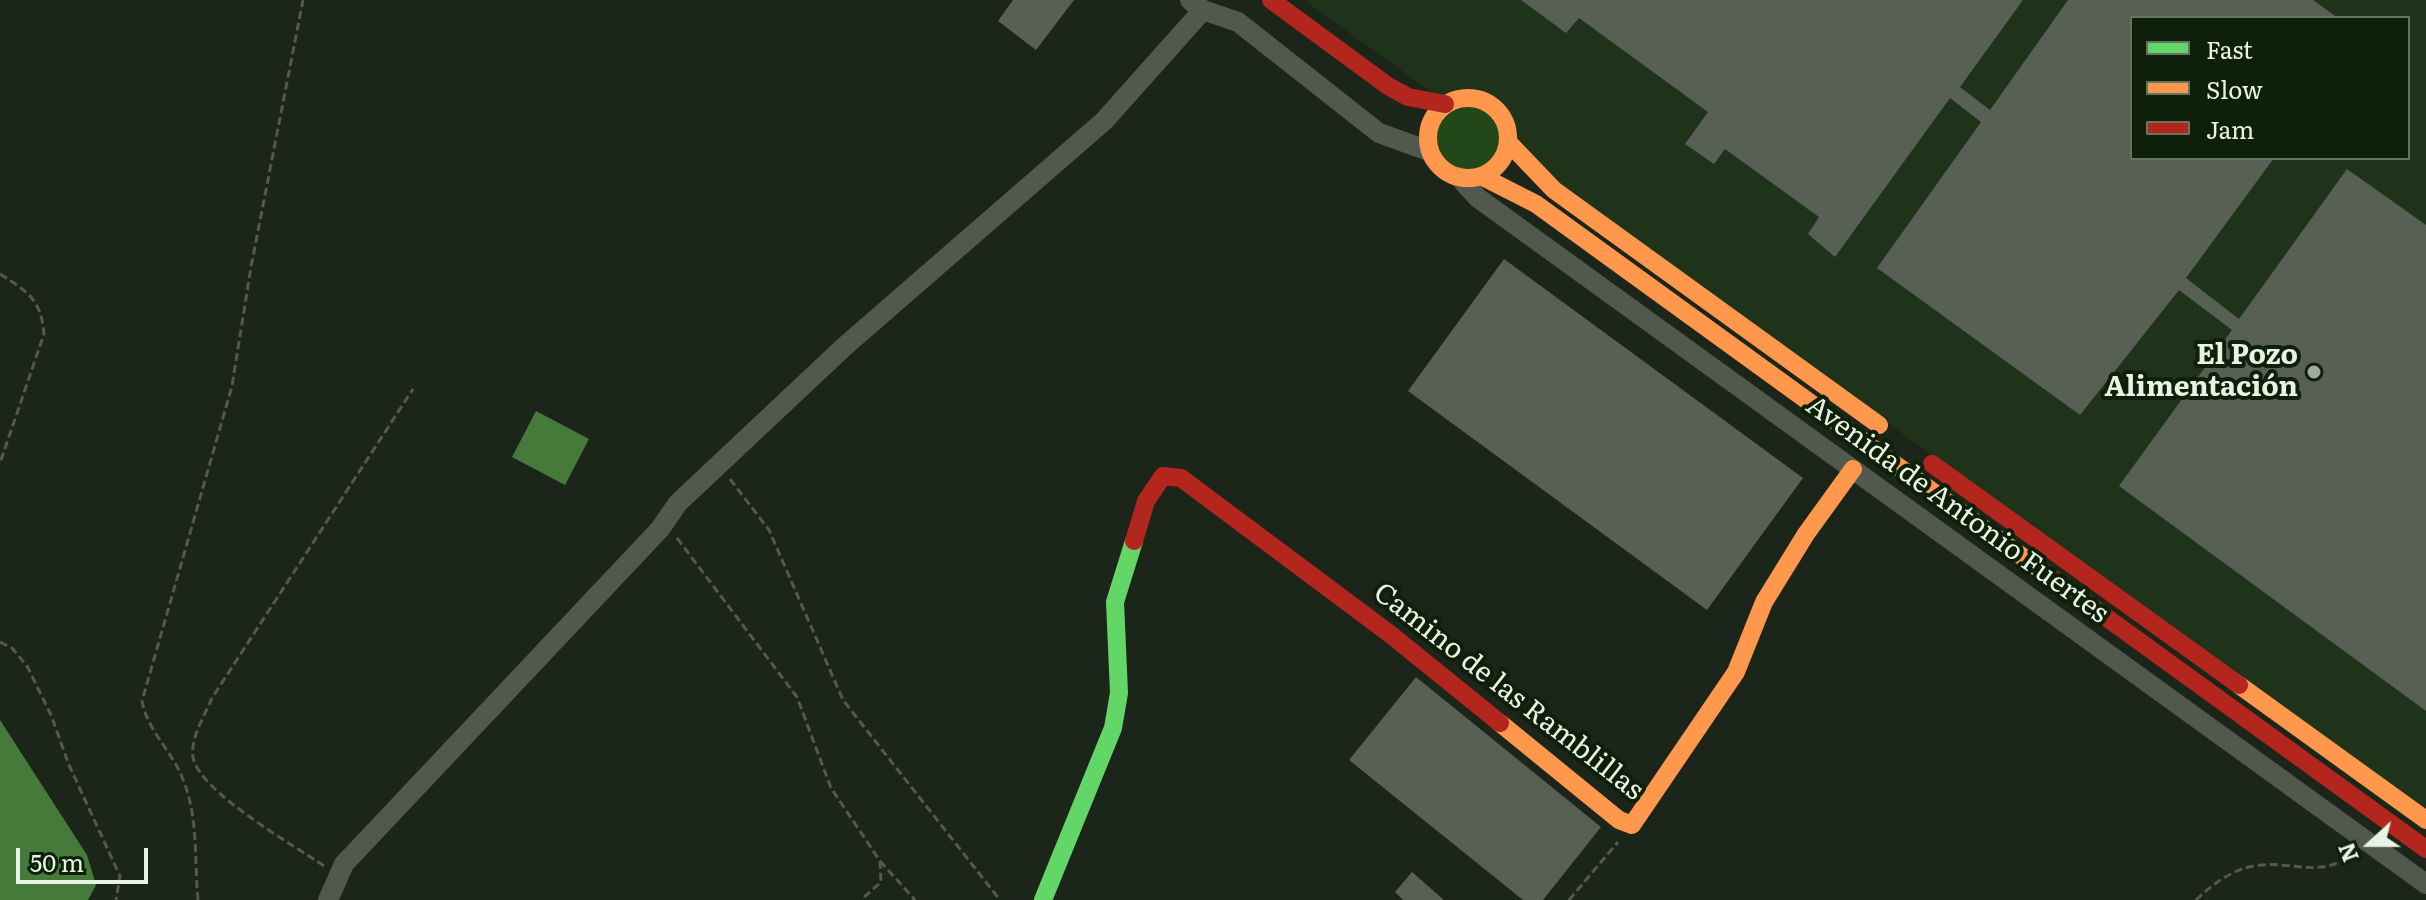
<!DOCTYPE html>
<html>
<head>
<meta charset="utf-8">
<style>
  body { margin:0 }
  #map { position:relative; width:2426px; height:900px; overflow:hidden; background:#1c2519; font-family:Literata,serif }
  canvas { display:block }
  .legend { position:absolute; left:2130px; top:16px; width:280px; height:144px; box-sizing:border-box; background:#0e200a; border:2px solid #657461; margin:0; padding:10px 14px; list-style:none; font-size:24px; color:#e7f3e4 }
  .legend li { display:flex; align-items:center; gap:16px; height:40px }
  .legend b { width:40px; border:2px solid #657461 }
  .north { position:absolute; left:2330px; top:804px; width:80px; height:80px; -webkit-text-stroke:6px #0e200a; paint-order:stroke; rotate:249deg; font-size:22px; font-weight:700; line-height:32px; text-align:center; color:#e7f3e4 }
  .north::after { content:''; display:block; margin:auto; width:28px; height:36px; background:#e7f3e4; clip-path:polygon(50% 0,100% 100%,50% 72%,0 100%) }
  .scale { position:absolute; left:16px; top:848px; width:132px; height:36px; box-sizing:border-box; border:4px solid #e7f3e4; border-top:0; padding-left:10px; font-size:24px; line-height:28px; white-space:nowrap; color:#e7f3e4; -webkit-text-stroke:6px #0e200a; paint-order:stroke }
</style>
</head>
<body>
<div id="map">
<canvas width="2426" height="900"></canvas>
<ul class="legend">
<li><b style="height:10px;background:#63d668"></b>Fast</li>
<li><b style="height:10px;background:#ff974d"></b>Slow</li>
<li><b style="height:10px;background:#b3261e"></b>Jam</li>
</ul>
<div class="north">N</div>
<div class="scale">50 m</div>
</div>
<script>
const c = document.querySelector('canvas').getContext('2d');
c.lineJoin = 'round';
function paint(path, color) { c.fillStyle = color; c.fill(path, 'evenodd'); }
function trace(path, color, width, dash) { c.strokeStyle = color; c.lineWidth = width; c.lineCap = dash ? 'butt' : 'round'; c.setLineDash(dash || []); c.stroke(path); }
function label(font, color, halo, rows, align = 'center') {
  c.font = font + ' Literata,serif'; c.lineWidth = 8; c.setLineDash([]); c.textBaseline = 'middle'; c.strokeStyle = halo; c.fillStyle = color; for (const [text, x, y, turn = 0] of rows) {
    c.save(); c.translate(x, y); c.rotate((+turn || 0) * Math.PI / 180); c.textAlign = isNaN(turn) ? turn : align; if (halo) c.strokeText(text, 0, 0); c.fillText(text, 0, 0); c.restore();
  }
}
paint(new Path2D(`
  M1304,0H2426V811L2285,711ZM2132,18H2408V158H2132Z`), '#1e3319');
paint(new Path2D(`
  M1432 137a36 36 0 1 1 72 0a36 36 0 1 1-72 0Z`), '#224719');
paint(new Path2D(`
  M536,411L589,439L565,485L512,457Z
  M0,720L87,855L96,885L88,900H0Z`), '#457a3a');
paint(new Path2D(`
  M1013,0H1074L1036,50L998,21Z
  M1521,0H2023L1960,87L1990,110L2068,0H2313L2338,18H2132V158H2274L2186,278L2239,319L2347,169L2426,225V711L2119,486L2232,330L2179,290L2080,415L1877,268L1981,122L1950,98L1835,257L1808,234L1819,217L1725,149L1714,164L1685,144L1708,112L1579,18L1566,33Z
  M1504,259L1803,478L1707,610L1408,391Z
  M1416,677L1601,827L1543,900H1523L1349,760Z
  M1412,872L1444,900H1403L1395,892Z`), '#586056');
trace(new Path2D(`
  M0,274C28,292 41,299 44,334L0,463
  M730,479L769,530L843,700L1000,900
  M677,538L797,697L831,788L880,861L881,882L861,900
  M0,642L12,648L27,666L51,715L69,765L120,876L116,900
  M880,861L915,900
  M324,866C294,845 199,792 193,757C190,738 205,715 212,698L413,389
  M198,900C194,859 199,817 182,777C171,750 147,730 142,701L232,386L251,267L303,0
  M1569,900L1618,842
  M2196,900C2214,883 2235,867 2261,865C2293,862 2324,878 2351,854`), '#52594f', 3, [8, 4]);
trace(new Path2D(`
  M1190,0L1203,10L1238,22L1379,133L1429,151
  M1459,177L1478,198L2426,884
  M328,900L344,864L660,529L678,503L845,346L1104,121L1203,10`), '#51594e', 20);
trace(new Path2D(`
  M1043,900L1113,728L1119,693L1115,602L1134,541`), '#63d668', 18);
trace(new Path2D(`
  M1428 138a40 40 0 1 1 80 0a40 40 0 1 1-80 0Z
  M1508,142L1554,190L1879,425
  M1481,176L1536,204L2045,573
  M2239,685L2426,820
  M1500,723L1619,820L1632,825L1736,672L1764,602L1806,534L1853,469`), '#ff974d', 18);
trace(new Path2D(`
  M1271,0L1388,86L1408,97L1445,104
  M1932,464L2239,685
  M1134,541L1146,501L1163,476L1181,478L1390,634L1500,723
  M2045,573L2426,849`), '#b3261e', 18);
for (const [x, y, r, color] of [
  [2314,372,8,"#a0ab9d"]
]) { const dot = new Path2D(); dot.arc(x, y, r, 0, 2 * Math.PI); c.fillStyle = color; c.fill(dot); trace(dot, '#0e200a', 3); }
label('bold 28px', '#e7f3e4', '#0e200a', [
  ["El Pozo",2298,356],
  ["Alimentación",2298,388]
], 'right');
label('28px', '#e7f3e4', '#0e200a', [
  ["Avenida de Antonio Fuertes",1957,510,36],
  ["Camino de las Ramblillas",1508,692,38]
]);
</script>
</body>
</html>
